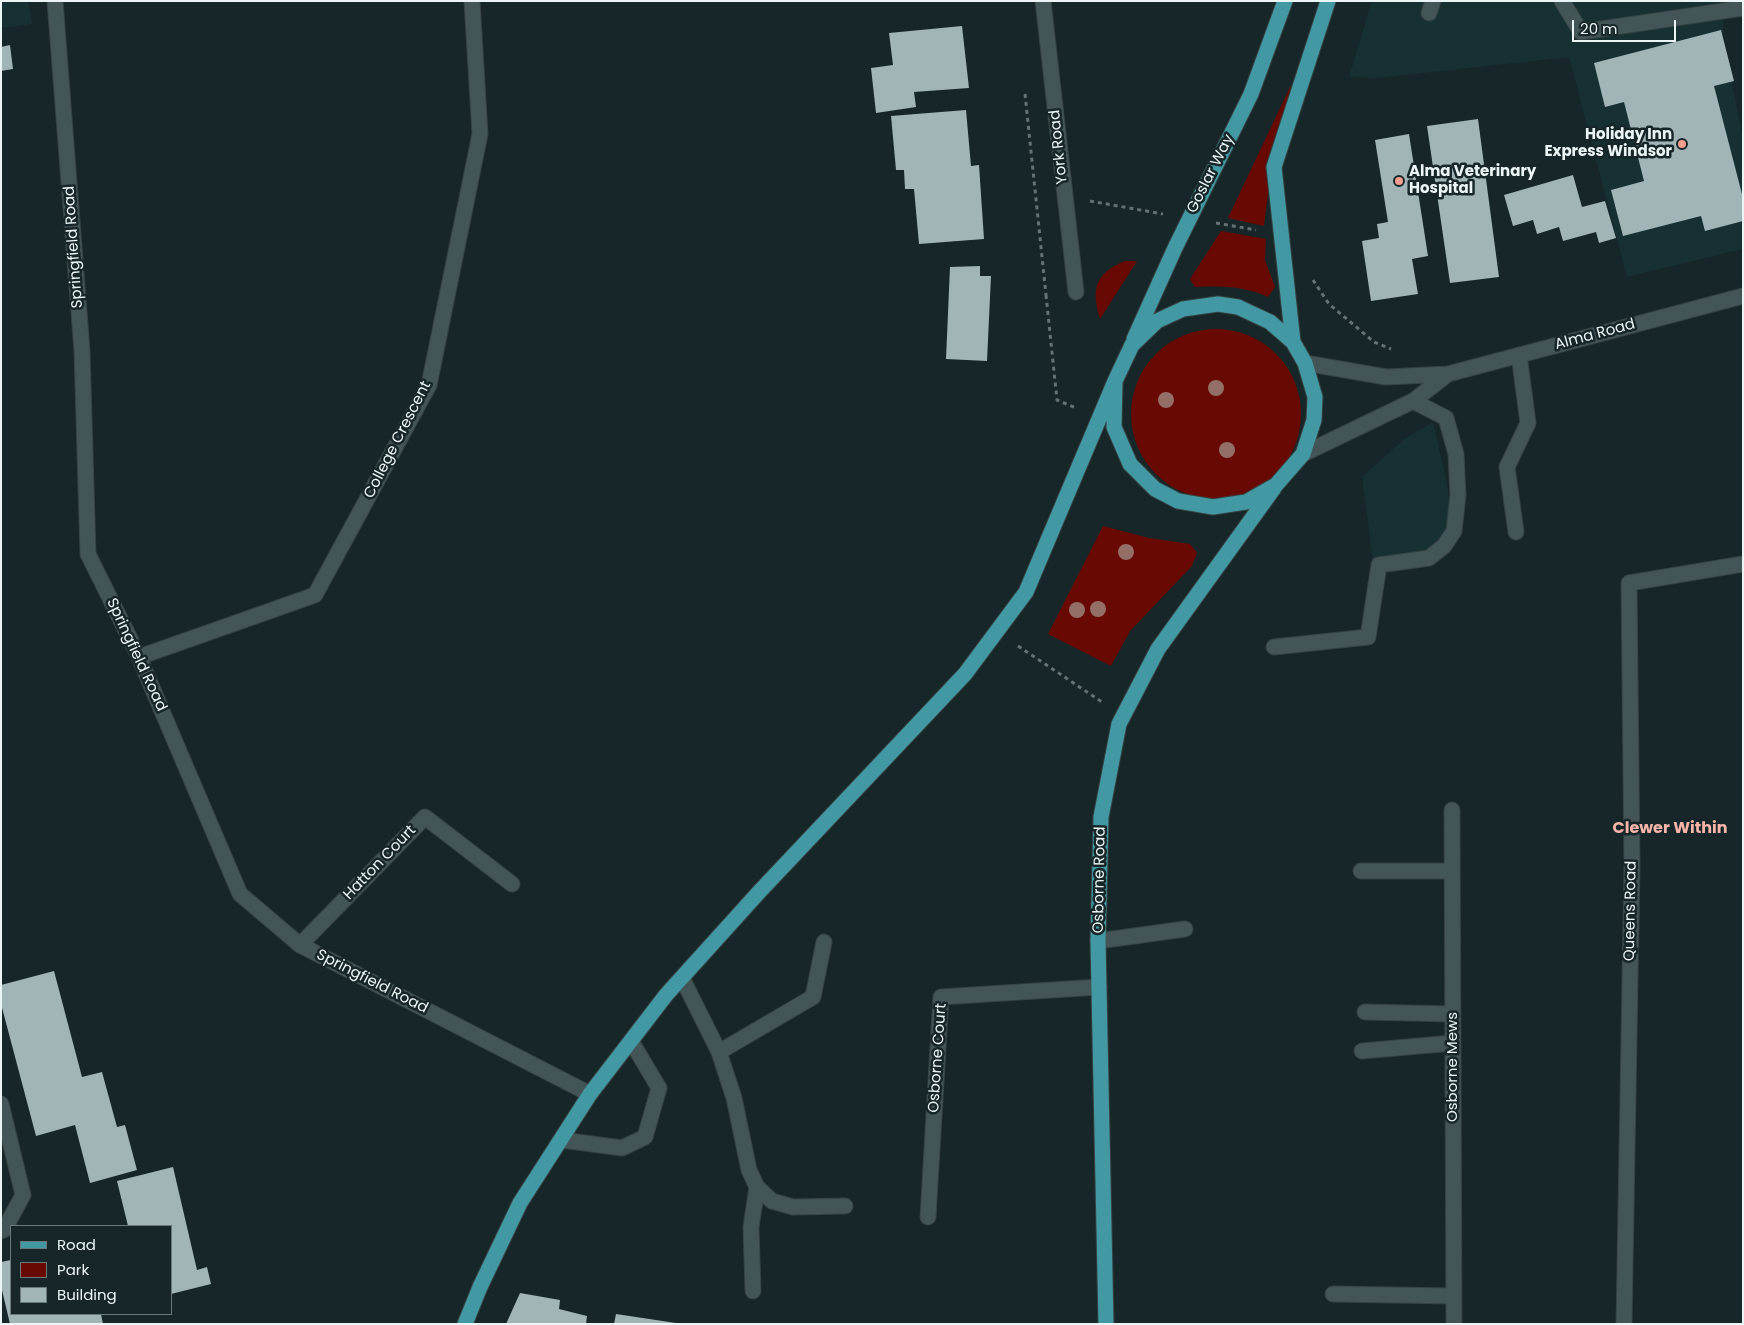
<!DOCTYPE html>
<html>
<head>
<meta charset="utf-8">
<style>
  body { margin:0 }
  #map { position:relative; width:1744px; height:1325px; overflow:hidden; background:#172628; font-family:Poppins,sans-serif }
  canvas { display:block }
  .frame { position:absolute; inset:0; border:2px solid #ebf5f6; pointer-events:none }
  .legend { position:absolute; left:10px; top:1225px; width:162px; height:90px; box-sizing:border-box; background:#172628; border:1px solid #6c797a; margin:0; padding:6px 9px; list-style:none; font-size:15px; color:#ebf5f6 }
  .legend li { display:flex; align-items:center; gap:10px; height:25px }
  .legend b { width:25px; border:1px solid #6c797a }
  .scale { position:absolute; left:1572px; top:20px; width:104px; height:22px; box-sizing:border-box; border:2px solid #ebf5f6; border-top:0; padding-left:6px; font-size:15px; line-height:18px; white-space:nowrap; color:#ebf5f6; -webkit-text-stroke:4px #172628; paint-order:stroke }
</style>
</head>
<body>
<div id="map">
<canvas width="1744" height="1325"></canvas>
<div class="frame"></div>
<ul class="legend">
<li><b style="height:6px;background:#4299a3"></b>Road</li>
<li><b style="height:14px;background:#690903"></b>Park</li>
<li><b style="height:14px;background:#a1b4b6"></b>Building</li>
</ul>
<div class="scale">20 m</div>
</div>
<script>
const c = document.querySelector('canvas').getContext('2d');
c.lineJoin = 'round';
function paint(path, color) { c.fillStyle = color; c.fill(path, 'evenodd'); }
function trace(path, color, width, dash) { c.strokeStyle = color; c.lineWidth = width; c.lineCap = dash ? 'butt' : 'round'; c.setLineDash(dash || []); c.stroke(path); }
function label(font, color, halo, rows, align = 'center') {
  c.font = font + ' Poppins,sans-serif'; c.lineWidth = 5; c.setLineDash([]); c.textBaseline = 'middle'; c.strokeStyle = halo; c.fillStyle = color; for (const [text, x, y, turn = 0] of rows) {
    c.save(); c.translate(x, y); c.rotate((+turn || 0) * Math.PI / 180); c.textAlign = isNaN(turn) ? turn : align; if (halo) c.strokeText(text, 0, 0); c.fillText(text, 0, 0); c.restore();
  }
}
paint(new Path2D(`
  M1,1H28L32,24L1,28Z
  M1372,1H1724L1723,37L1743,139V249L1627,277L1569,57L1377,78L1349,77Z
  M1433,422L1447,483L1454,538L1447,547L1378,562L1373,561L1362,477L1404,439Z`), '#173032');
paint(new Path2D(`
  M1290,87L1296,88L1271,169L1264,226L1228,218Z
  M1221,231L1266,239L1265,260L1275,287L1268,297C1244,286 1221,286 1195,287L1190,279Z
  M1125,261H1137L1100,319C1091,289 1095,273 1125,261Z
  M1131 414a85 85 0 1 1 170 0a85 85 0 1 1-170 0Z
  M1103,526L1149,538L1190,544L1197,553L1192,566L1130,631L1111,666L1048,634Z`), '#690903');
paint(new Path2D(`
  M962,26L969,88L914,92L916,107L876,113L871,68L893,65L889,33Z
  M1721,30L1734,81L1714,86L1743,198V221L1705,231L1701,216L1623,236L1611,190L1644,181L1624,102L1605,107L1594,63Z
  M10,45L13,69L1,71V47Z
  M966,110L971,166L979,165L984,239L919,244L914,189H905L904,170H896L891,116Z
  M1478,119L1499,277L1450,283L1427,126Z
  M1409,134L1428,256L1412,259L1418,294L1371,301L1362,241L1379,238L1377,224L1388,222L1375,140Z
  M1573,175L1582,207L1605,201L1616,238L1599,243L1596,232L1563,241L1559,227L1537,234L1533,220L1513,226L1504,195Z
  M980,266V276H991L987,361L946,359L950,267Z
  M54,971L82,1077L102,1072L117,1127L125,1125L137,1170L90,1183L75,1125L36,1136L1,1004V985Z
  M173,1167L197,1270L207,1267L211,1284L171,1294V1226H128L117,1181Z
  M11,1260V1314H101L103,1324H10L1,1286V1262Z
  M520,1293L560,1300L559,1309L587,1316L586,1324H506Z
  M616,1314L676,1323V1324H614Z`), '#a1b4b6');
const minor = new Path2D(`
  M55,1L82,351L88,554L139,657L240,894L300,945L590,1094
  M1043,1L1076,292
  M1562,1L1581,32L1743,8
  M1429,13L1433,1
  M1305,363L1386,377L1448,374L1743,296
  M1303,454L1413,401L1448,374
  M1516,532L1507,467L1528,423L1519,355
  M1274,647L1368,637L1379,565L1429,558L1444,546L1454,531L1458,495L1456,454L1446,418L1413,401
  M139,657L315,595L429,385L480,134L472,1
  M1452,810L1454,1324
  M1361,871H1452
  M1098,941L1185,929
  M300,945L425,817L512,884
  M682,978L719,1052L734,1098L749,1170L757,1187L772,1201L793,1207L845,1206
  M1365,1012L1453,1014
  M1362,1051L1453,1043
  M719,1052L813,997L824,942
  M1,1104L23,1195L4,1230L1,1231
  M562,1140L622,1148L645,1137L659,1088L631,1041
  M928,1217L941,997L1099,987
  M753,1291L751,1227L757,1187
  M1333,1294L1454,1296
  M1624,1324L1632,865L1629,583L1743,564`);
const major = new Path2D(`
  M1134,339L1175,248L1251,94L1285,1
  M1293,342L1274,167L1328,1
  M465,1324L480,1287L520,1203L590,1094L666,995L760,891L965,674L1026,592L1115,381L1132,345L1157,321L1183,309L1218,304L1238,307L1270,322L1293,342L1305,363L1315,397L1314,420L1303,454L1276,485L1246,502L1213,507L1178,501L1155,489L1130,464L1114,427L1115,381
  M1106,1324L1098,941L1101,817L1119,724L1158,649L1274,488`);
trace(minor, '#364243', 17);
trace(major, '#364243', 17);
trace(new Path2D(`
  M1025,94L1046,295
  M1090,201L1163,214
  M1216,223L1256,230
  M1313,280L1329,304L1374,342L1391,349
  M1046,295L1057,400L1076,408
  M1018,646L1102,702`), '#657273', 3, [4, 4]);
trace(minor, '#445557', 15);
trace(major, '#4299a3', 15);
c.fillStyle = '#946f68';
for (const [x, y] of [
  [1216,388],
  [1166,400],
  [1227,450],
  [1126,552],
  [1098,609],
  [1077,610]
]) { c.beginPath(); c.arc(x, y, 8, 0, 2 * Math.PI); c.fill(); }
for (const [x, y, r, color] of [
  [1682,144,5,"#f59d8e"],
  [1399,181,5,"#f59d8e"]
]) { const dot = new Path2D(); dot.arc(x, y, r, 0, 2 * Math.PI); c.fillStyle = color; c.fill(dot); trace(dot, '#172628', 2); }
label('bold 15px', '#ebf5f6', '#172628', [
  ["Holiday Inn",1672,135],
  ["Express Windsor",1672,152],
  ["Alma Veterinary",1409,172,"left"],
  ["Hospital",1409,189,"left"]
], 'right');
label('15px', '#ebf5f6', '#172628', [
  ["York Road",1059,147,-96],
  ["Goslar Way",1211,174,-63],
  ["Springfield Road",74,247,-94],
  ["Alma Road",1595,335,-15],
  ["College Crescent",398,440,-63],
  ["Springfield Road",136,655,65],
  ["Hatton Court",380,863,-46],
  ["Osborne Road",1100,880,-89],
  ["Queens Road",1631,911,-89],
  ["Springfield Road",372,982,27],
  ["Osborne Court",938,1058,-86],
  ["Osborne Mews",1453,1067,-90]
]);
label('bold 16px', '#f7b5a9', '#172628', [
  ["Clewer Within",1670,829]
]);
</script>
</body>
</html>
